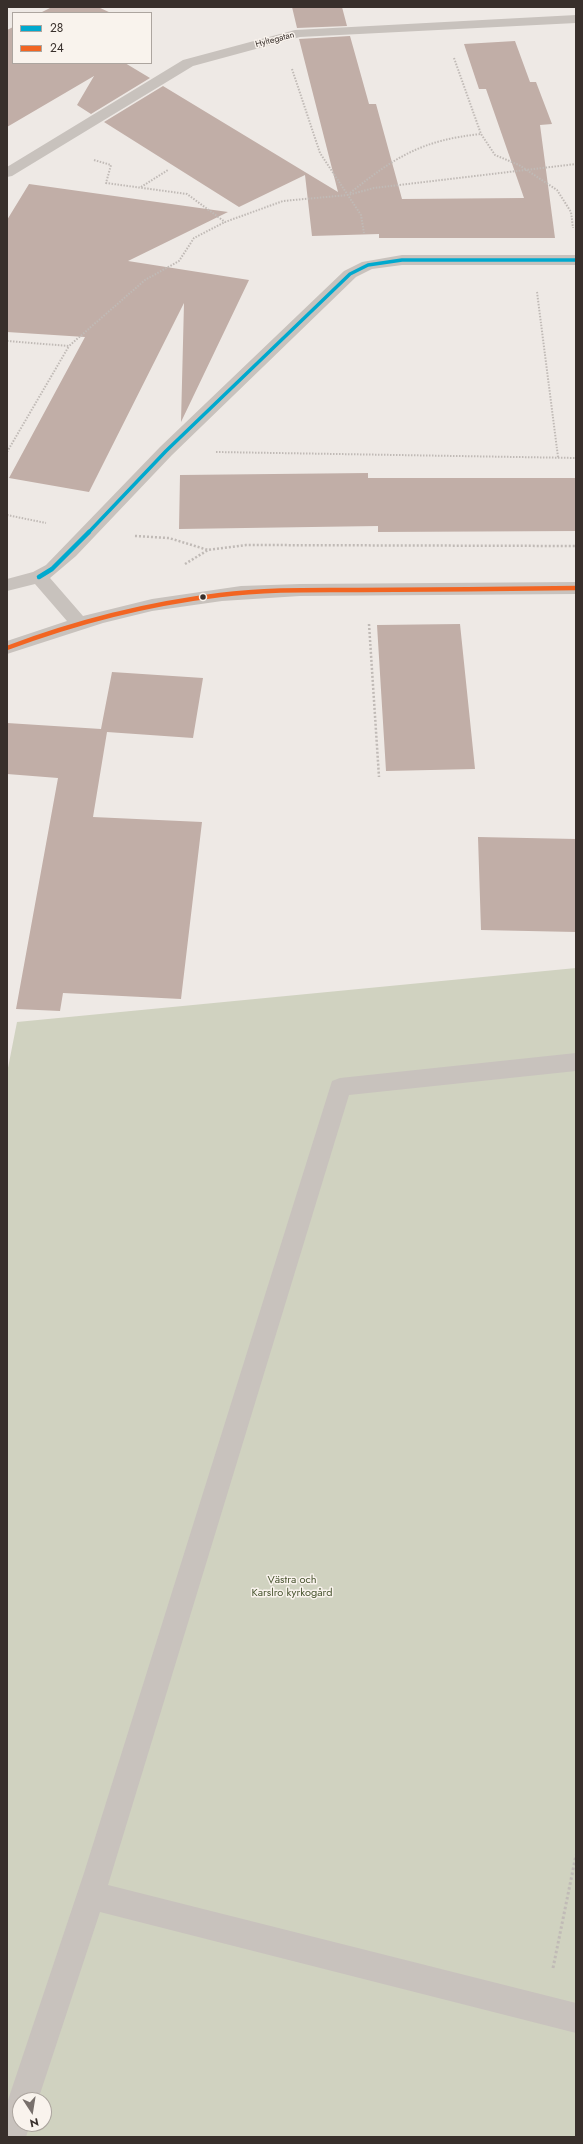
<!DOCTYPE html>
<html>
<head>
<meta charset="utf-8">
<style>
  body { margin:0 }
  #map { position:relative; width:583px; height:2144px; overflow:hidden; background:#eee9e5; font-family:Jost,sans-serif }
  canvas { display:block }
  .frame { position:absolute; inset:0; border:8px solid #382f2b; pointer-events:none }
  .legend { position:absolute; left:12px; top:12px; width:140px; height:52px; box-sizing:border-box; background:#f9f3ed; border:1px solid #aca59f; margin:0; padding:5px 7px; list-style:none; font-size:12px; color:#382f2b }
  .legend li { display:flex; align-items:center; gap:8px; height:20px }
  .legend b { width:20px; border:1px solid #aca59f }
  .north { position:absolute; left:12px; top:2092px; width:40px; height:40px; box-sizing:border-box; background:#f9f3ed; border:1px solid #aca59f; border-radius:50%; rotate:168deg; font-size:11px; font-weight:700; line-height:16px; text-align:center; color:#382f2b }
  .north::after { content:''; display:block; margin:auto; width:14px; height:18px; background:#78706c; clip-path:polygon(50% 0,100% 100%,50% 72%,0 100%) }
</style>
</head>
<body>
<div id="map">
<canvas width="583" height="2144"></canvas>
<div class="frame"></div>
<ul class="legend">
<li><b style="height:5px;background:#00a9ce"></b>28</li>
<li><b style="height:5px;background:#f26522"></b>24</li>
</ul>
<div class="north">N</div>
</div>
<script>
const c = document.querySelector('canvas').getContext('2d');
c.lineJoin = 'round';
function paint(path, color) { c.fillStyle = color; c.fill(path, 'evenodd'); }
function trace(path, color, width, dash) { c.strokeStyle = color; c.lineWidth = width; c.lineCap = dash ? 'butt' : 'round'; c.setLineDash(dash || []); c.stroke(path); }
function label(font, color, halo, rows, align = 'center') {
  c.font = font + ' Jost,sans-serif'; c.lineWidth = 3; c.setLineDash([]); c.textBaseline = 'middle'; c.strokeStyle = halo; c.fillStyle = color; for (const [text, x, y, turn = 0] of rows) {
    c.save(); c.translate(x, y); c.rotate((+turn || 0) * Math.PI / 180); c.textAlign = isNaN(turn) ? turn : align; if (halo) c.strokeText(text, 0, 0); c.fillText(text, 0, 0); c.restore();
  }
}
paint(new Path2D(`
  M576,968V2137H7V1073L17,1022ZM20,2100H44V2124H20Z`), '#d0d2c0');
paint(new Path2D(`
  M52,7H98L111,13H40Z
  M292,7H342L347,26L297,28Z
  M13,27V63H125L150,78L91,114L77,105L94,76L7,127V30Z
  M350,36L369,104H376L402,199L524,198L486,89H479L464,44L515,41L530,82H536L552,124L540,125L555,238H379V234L312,236L305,175L239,207L104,122L163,86L338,192L299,39Z
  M29,184L228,212L128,261L249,280L181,422L184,303L89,492L9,478L85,337L7,332V220Z
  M368,473V478H576V531L378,532V526L179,529L180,475Z
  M460,624L475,769L386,771L377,625Z
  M112,672L203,678L193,738L107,732L93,817L202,822L181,999L63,993L60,1011L16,1009L58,778L7,774V723L101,729Z
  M478,837L576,839V932L481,930Z`), '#c1aea7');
trace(new Path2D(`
  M454,58L481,134L495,155L519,165L557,190L571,212L573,228
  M292,69L320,153L361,215L364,233
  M94,160L111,165L106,183L187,194L225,222L283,201L348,195L374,188L576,164
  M141,187L168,170
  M350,193C395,157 422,140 481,134
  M537,292L558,457
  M7,341L69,346L145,280L179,261L194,238L225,222
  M7,452L69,346
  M216,452L576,458
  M7,515L46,523`), '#c0bab6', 2, [1.5, 1.5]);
trace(new Path2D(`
  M135,536L169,538L208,550
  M185,564L208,550L246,545L576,546
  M369,624L379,777`), '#c0bab6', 2.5, [2, 2]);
trace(new Path2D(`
  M553,1968L576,1855`), '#c0bab6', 3, [2.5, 2.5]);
paint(new Path2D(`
  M576,15V23L300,37L193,66L12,176L7,177V167L183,60L295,30Z
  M402,255H576V265H402L372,269L356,277L172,455L76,556L50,578L83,616L152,599L241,586L300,584L576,582V594L300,596L222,601L152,611L103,623L7,654V641L67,621L35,584L7,591V579L33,572L46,565L160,447L344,271L362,262Z
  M576,1053V1071L349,1095L108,1885L576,2003V2033L100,1912L38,2100H20V2124H30L26,2137H7L8,2100L84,1873L332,1081L340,1078Z`), '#c8c2bd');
trace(new Path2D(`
  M88,533L166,451L350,274L368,265L402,260H576`), '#00a9ce', 3.5);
trace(new Path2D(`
  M39,577L52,569L89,532`), '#00a9ce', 4.5);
trace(new Path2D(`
  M7,648C76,622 147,604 220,595C266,589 313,590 359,590C431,590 504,589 576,588`), '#f26522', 4.5);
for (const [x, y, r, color] of [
  [203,597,3.5,"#382f2b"]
]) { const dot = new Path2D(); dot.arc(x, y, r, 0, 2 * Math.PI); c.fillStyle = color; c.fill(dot); trace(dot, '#f9f3ed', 1.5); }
label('9px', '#382f2b', '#f9f3ed', [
  ["Hyltegatan",275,40,-15]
]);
label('11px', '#495530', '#f9f3ed', [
  ["Västra och",292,1580],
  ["Karslro kyrkogård",292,1593]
]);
</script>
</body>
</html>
